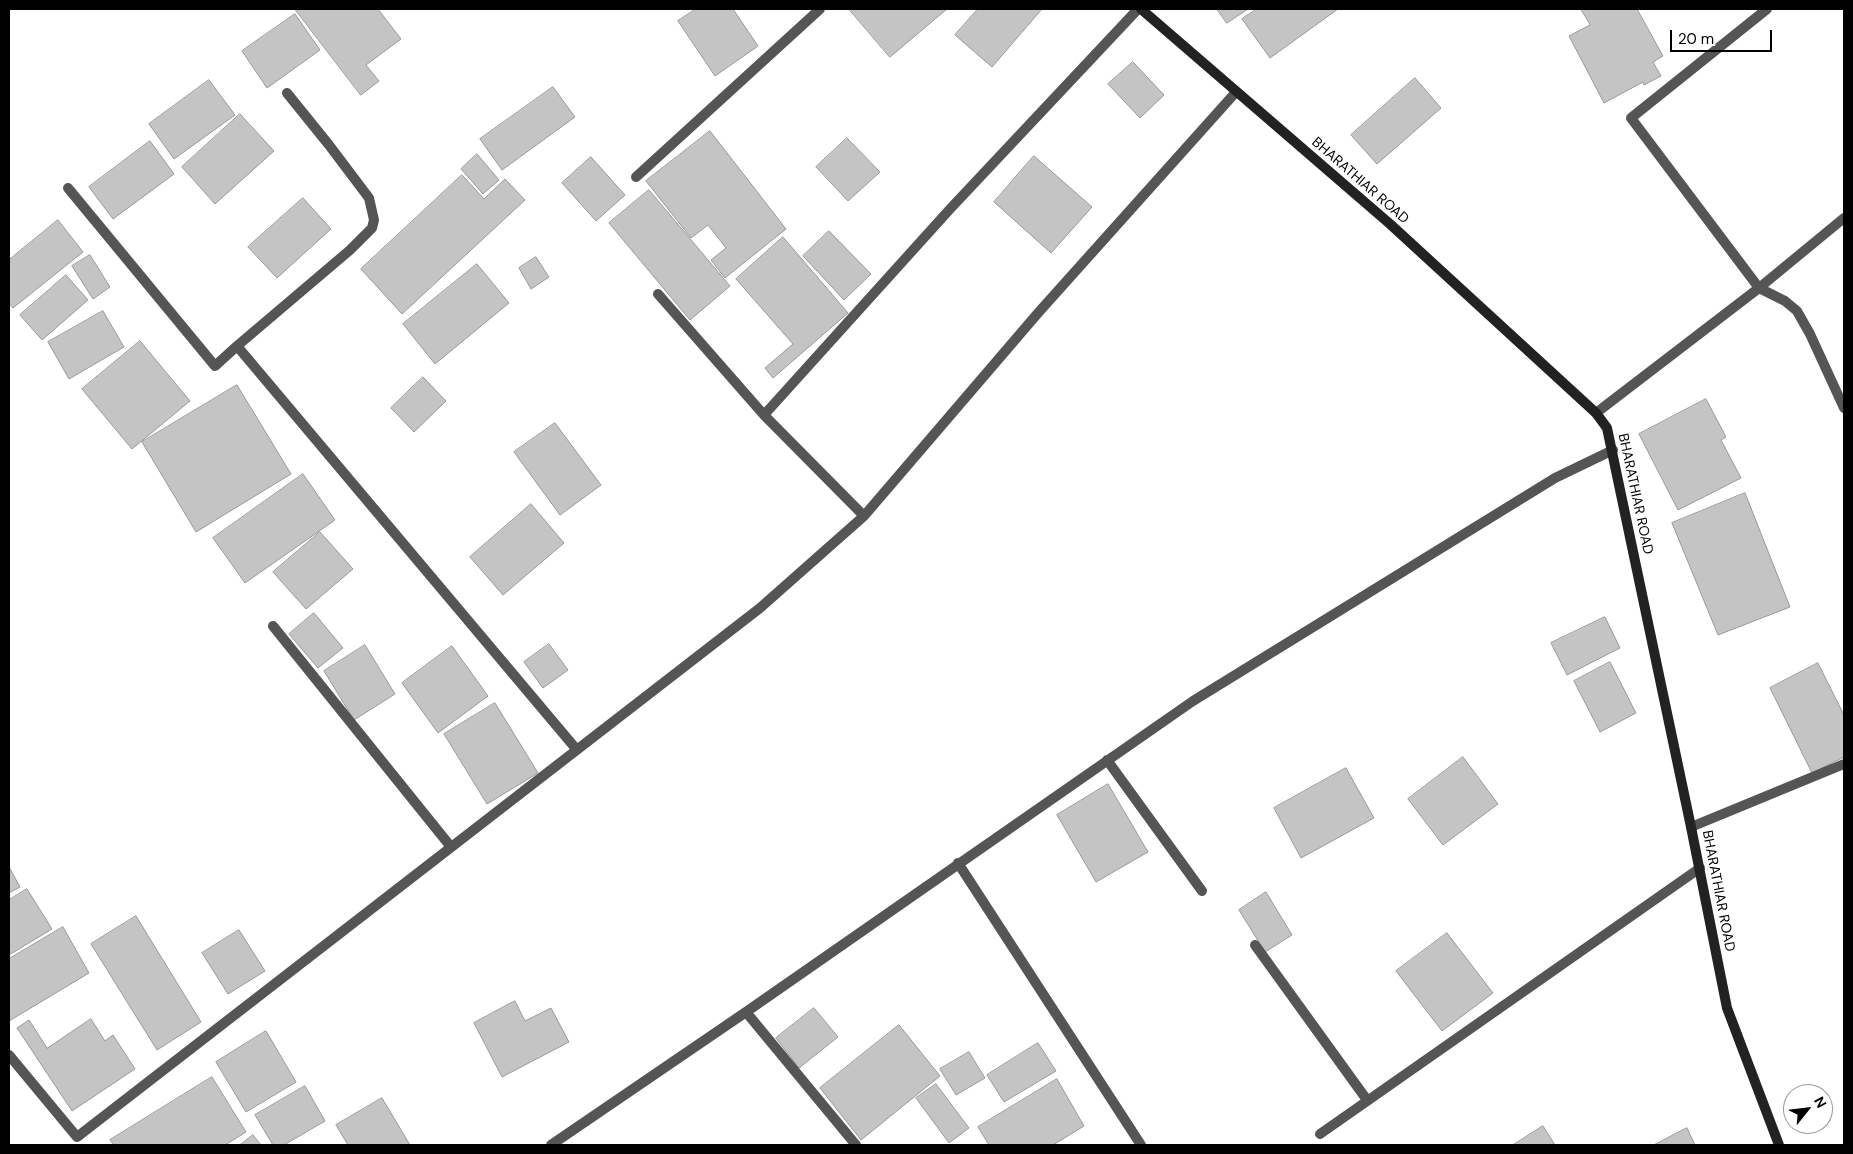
<!DOCTYPE html>
<html>
<head>
<meta charset="utf-8">
<style>
  body { margin:0 }
  #map { position:relative; width:1853px; height:1154px; overflow:hidden; background:#fff; font-family:"DM Sans",sans-serif }
  canvas { display:block }
  .frame { position:absolute; inset:0; border:10px solid #000; pointer-events:none }
  .north { position:absolute; left:1783px; top:1084px; width:50px; height:50px; box-sizing:border-box; background:#fff; border:1px solid #999; border-radius:50%; rotate:61deg; font-size:14px; font-weight:700; line-height:20px; text-align:center; color:#000 }
  .north::after { content:''; display:block; margin:auto; width:18px; height:22px; background:#000; clip-path:polygon(50% 0,100% 100%,50% 72%,0 100%) }
  .scale { position:absolute; left:1670px; top:30px; width:102px; height:22px; box-sizing:border-box; border:2px solid #000; border-top:0; padding-left:6px; font-size:15px; line-height:18px; white-space:nowrap; color:#000; -webkit-text-stroke:4px #fff; paint-order:stroke }
</style>
</head>
<body>
<div id="map">
<canvas width="1853" height="1154"></canvas>
<div class="frame"></div>
<div class="north">N</div>
<div class="scale">20 m</div>
</div>
<script>
const c = document.querySelector('canvas').getContext('2d');
c.lineJoin = 'round';
function paint(path, color) { c.fillStyle = color; c.fill(path, 'evenodd'); }
function trace(path, color, width, dash) { c.strokeStyle = color; c.lineWidth = width; c.lineCap = dash ? 'butt' : 'round'; c.setLineDash(dash || []); c.stroke(path); }
function label(font, color, halo, rows, align = 'center') {
  c.font = font + ' "DM Sans",sans-serif'; c.lineWidth = 4; c.setLineDash([]); c.textBaseline = 'middle'; c.strokeStyle = halo; c.fillStyle = color; for (const [text, x, y, turn = 0] of rows) {
    c.save(); c.translate(x, y); c.rotate((+turn || 0) * Math.PI / 180); c.textAlign = isNaN(turn) ? turn : align; if (halo) c.strokeText(text, 0, 0); c.fillText(text, 0, 0); c.restore();
  }
}
const building = new Path2D(`
  M295,9H378L401,39L366,65L379,81L361,95Z
  M696,9H733L758,46L715,76L678,21Z
  M849,9H947L890,57Z
  M978,9H1042L992,67L955,35Z
  M1217,9H1248L1227,23Z
  M1257,9H1338L1270,58L1242,19Z
  M1581,9H1637L1663,56L1653,62L1661,76L1644,85L1643,82L1604,103L1569,36L1590,25Z
  M295,14L320,50L267,88L242,51Z
  M1133,62L1164,95L1140,118L1108,84Z
  M1415,78L1441,108L1377,164L1351,135Z
  M209,80L235,115L174,159L149,124Z
  M553,87L575,117L502,170L480,139Z
  M240,114L274,151L215,204L182,167Z
  M710,131L786,229L725,278L711,260L726,248L708,225L691,238L646,181Z
  M847,138L880,172L848,201L816,167Z
  M150,141L174,174L113,219L89,187Z
  M477,154L499,180L483,194L461,169Z
  M1034,156L1092,207L1051,253L994,202Z
  M591,157L625,195L596,221L562,183Z
  M462,175L484,199L505,179L525,200L402,314L361,269Z
  M649,190L730,286L690,320L609,223Z
  M303,198L331,229L277,278L248,247Z
  M58,220L83,252L13,308L9,303V260Z
  M829,231L871,274L844,300L803,256Z
  M783,237L848,313L773,378L765,368L793,344L736,279Z
  M90,255L110,287L93,299L72,266Z
  M536,257L549,277L531,289L519,268Z
  M477,264L509,303L435,364L403,324Z
  M66,275L88,300L42,340L20,315Z
  M103,311L124,347L69,379L48,342Z
  M140,341L190,401L132,449L82,389Z
  M423,377L446,401L414,432L391,408Z
  M237,385L291,474L196,532L142,442Z
  M1706,399L1726,437L1721,440L1741,478L1678,510L1639,434Z
  M555,423L601,485L560,515L514,452Z
  M303,474L335,520L245,583L213,538Z
  M1745,493L1790,607L1718,635L1672,523Z
  M531,504L564,543L503,595L470,557Z
  M320,532L353,569L306,609L273,572Z
  M314,613L343,648L318,668L289,634Z
  M1605,617L1620,648L1567,675L1551,643Z
  M549,644L568,670L543,688L524,662Z
  M365,645L395,694L354,720L324,671Z
  M452,646L488,696L438,733L402,683Z
  M1610,662L1636,713L1600,732L1574,681Z
  M1818,663L1844,715V757L1812,773L1770,688Z
  M495,703L538,773L487,804L444,734Z
  M1463,757L1498,804L1443,845L1408,799Z
  M1346,768L1374,818L1301,858L1274,808Z
  M1108,784L1148,852L1096,882L1057,815Z
  M9,867L20,887L9,893Z
  M27,889L52,929L9,955V900Z
  M1266,892L1292,935L1265,952L1239,910Z
  M136,916L201,1022L157,1050L91,944Z
  M63,927L89,973L9,1021V959Z
  M239,930L265,971L228,994L202,953Z
  M1447,933L1493,993L1442,1031L1396,971Z
  M515,1001L525,1021L551,1008L569,1042L502,1077L474,1023Z
  M814,1008L838,1037L799,1068L776,1038Z
  M91,1019L105,1041L113,1035L135,1069L72,1111L17,1028L29,1020L47,1048Z
  M899,1025L940,1076L861,1140L820,1088Z
  M266,1031L296,1082L246,1112L216,1062Z
  M1038,1043L1056,1071L1004,1102L987,1075Z
  M969,1052L985,1078L956,1095L940,1069Z
  M212,1077L246,1132L225,1145H114L110,1140Z
  M1057,1079L1084,1126L1053,1145H989L978,1127Z
  M936,1084L969,1128L949,1143L916,1098Z
  M305,1086L325,1121L284,1145H273L255,1115Z
  M382,1098L410,1145H348L336,1125Z
  M1543,1126L1555,1145H1513Z
  M1687,1128L1695,1145H1654Z
  M253,1135L261,1145H240Z`);
paint(building, '#c4c4c4');
trace(building, '#999', 1);
trace(new Path2D(`
  M1767,9L1631,118L1759,288L1785,301L1797,311L1810,334L1844,408
  M636,177L820,9
  M68,188L215,366L237,346L577,750
  M658,294L764,415L864,516
  M237,346L350,250L372,228L374,220L369,198L329,145L287,93
  M1596,413L1759,288L1844,218
  M764,415L950,209L1138,9
  M273,626L451,847
  M1107,760L1202,891
  M1691,827L1844,764
  M958,863L1141,1145
  M1255,945L1367,1100
  M746,1012L856,1145
  M9,1055L77,1137L760,608L864,516L1038,313L1236,92
  M1320,1134L1700,868
  M551,1145L746,1012L1193,701L1555,478L1613,450`), '#555', 10);
trace(new Path2D(`
  M1141,9L1390,224L1596,413L1607,428L1691,827L1727,1008L1779,1145`), '#222', 10);
label('14px', '#000', '#fff', [
  ["BHARATHIAR ROAD",1360,181,41],
  ["BHARATHIAR ROAD",1635,494,78],
  ["BHARATHIAR ROAD",1718,891,79]
]);
</script>
</body>
</html>
